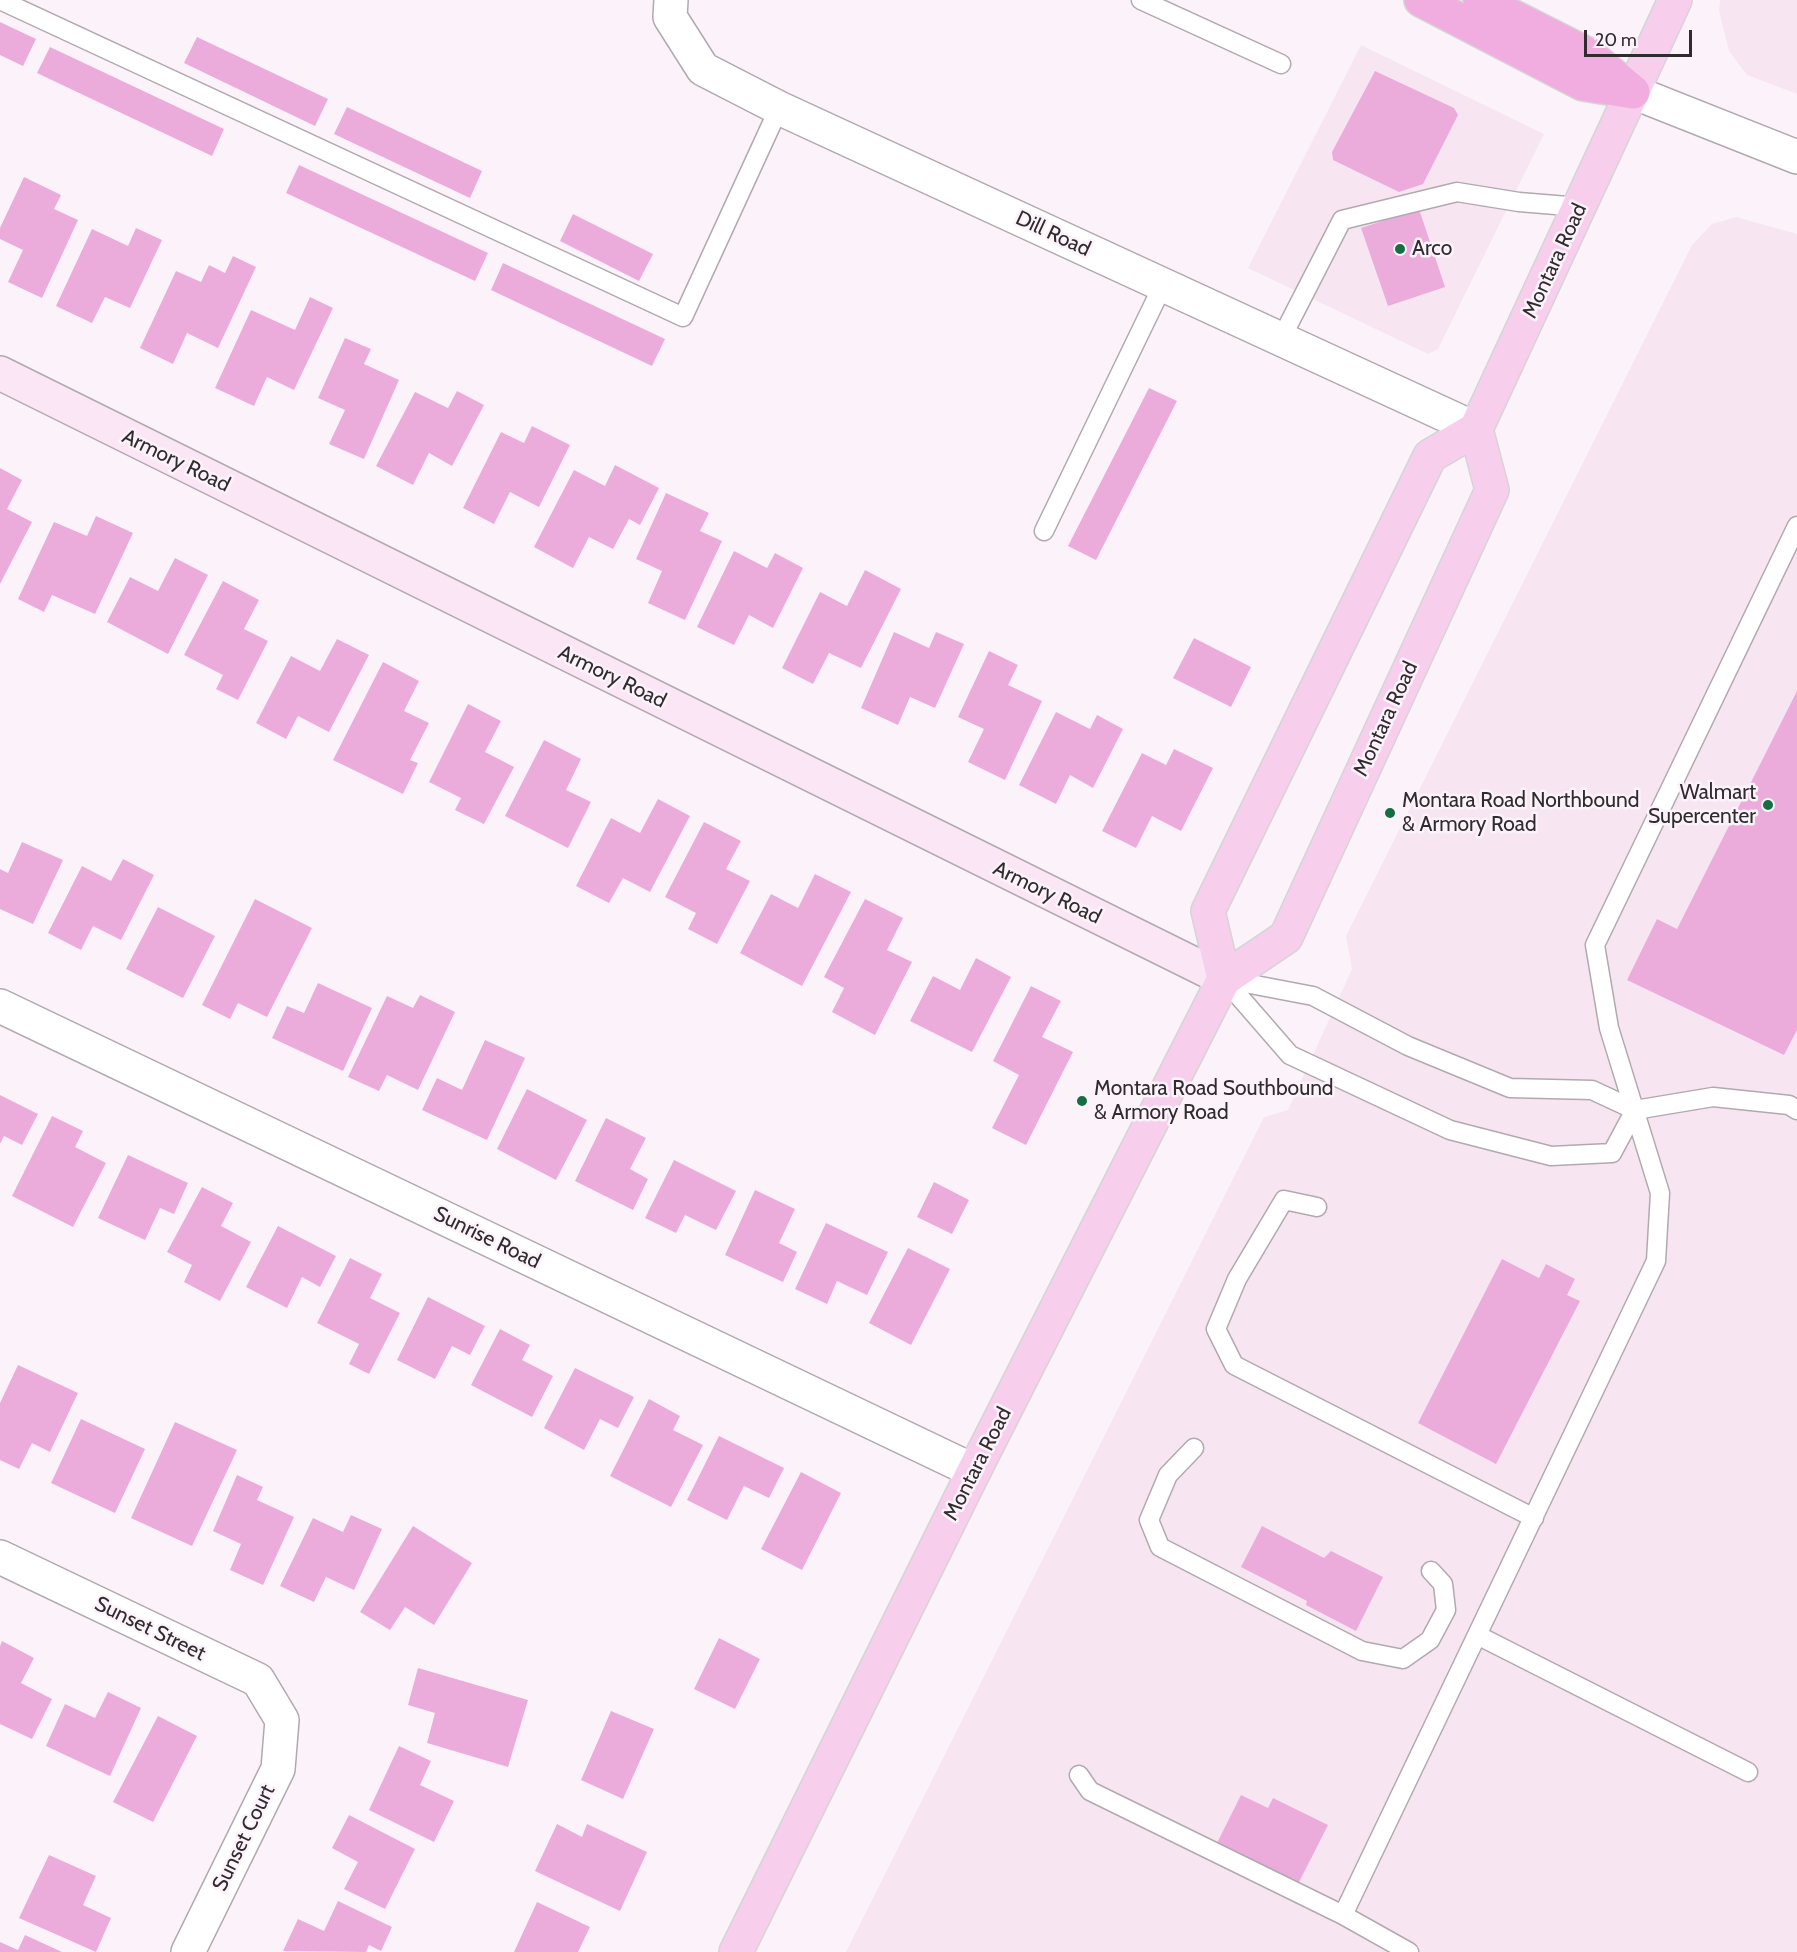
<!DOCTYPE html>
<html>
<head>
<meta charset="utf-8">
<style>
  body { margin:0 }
  #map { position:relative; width:1797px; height:1952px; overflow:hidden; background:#fcf3fa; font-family:Cabin,sans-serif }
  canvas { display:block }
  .scale { position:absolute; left:1584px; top:30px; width:108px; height:27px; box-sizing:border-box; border:3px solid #2f2b2e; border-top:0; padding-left:8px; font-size:18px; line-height:21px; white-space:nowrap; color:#2f2b2e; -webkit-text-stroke:4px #fcf3fa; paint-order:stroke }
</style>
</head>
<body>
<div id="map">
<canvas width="1797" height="1952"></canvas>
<div class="scale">20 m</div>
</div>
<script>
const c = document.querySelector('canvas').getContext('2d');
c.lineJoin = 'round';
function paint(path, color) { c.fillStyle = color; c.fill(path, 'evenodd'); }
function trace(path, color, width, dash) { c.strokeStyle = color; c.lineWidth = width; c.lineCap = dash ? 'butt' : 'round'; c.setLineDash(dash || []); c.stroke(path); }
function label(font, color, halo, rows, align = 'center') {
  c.font = font + ' Cabin,sans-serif'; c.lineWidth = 5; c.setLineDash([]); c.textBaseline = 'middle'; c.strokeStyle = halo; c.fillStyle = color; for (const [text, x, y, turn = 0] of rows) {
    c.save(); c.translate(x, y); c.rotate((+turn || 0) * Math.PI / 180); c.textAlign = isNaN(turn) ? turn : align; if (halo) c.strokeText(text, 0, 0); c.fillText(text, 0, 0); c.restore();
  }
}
paint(new Path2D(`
  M1720,0H1797V94L1747,75L1729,51L1719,11Z
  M1361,45L1544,134L1438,349L1428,354L1248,268Z
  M1736,217L1797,234V1952H846L1264,1117L1288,1110L1352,969L1346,936L1692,245L1712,224Z`), '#f7e6f2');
paint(new Path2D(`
  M0,22L36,39L23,66L0,55Z
  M197,37L328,99L315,126L184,63Z
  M50,47L224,129L212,156L37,73Z
  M1375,71L1454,108L1458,115L1423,184L1399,192L1333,160L1332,152Z
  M347,107L482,171L470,198L334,134Z
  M299,165L488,253L475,281L286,193Z
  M24,177L61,195L54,209L78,220L42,298L8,282L23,250L0,239V228Z
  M1419,209L1445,287L1388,306L1361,228Z
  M573,214L653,254L639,281L560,241Z
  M136,228L162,240L130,308L105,297L92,323L56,306L92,229L128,246Z
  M233,256L256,267L218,348L187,333L173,364L140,348L176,271L201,282L209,265L225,273Z
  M503,263L665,339L652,366L491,290Z
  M310,297L333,308L294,390L267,377L254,406L215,388L251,310L295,330Z
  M345,338L371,349L364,364L399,380L364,459L329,444L345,410L318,398Z
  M1149,388L1177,401L1096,560L1068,546Z
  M457,391L484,405L452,466L429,453L413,485L376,466L415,392L448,408Z
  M532,426L570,445L539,507L510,492L494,524L463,508L501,432L524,443Z
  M615,465L659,488L640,525L629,519L613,549L589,537L573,568L534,547L574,470L605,486Z
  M0,468L22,480L7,509L32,522L0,584Z
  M666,493L709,513L700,531L722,541L685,620L648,603L662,571L636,559Z
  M96,516L133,533L95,614L52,595L44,612L18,599L54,522L87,536Z
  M734,551L767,568L775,553L803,568L773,628L749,615L734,645L697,627Z
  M175,558L208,575L168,654L107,622L130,577L158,591Z
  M865,570L901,589L861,668L829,653L813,684L782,668L820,592L847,606Z
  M223,581L259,600L244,629L268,641L238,700L216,689L223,675L184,655Z
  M894,632L929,648L936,632L964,644L935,708L910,697L898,725L861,708Z
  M1194,638L1251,667L1231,707L1173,678Z
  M337,639L369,655L329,732L298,716L286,739L256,723L291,656L320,671Z
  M989,651L1018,665L1008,685L1042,701L1005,780L968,762L984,729L958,717Z
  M383,662L419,681L404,711L429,723L410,760L418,763L403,794L333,760Z
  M1797,691V1030L1784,1055L1627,980L1657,919L1677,929Z
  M468,704L501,721L485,752L514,767L484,824L455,810L461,798L429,782Z
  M1056,712L1090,729L1097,715L1123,729L1093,788L1070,775L1056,804L1019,785Z
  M544,740L581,759L566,790L591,802L568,848L505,816Z
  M1174,749L1213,768L1181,831L1152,816L1136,848L1102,831L1142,753L1166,765Z
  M658,799L690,816L650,892L623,878L609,903L576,886L611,818L640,833Z
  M704,822L741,841L726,869L750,881L717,944L688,929L696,913L665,897Z
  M22,842L63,860L33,924L0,909V869L8,873Z
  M123,859L154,875L121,940L93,926L81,950L48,933L82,866L111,881Z
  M815,874L851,892L802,986L740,953L771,894L798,908Z
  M255,899L312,928L267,1017L238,1003L230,1019L202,1005Z
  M865,899L903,918L887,950L912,962L875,1035L832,1012L844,988L824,977Z
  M158,907L215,936L183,998L126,969Z
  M976,958L1011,977L972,1052L910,1021L933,976L960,990Z
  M318,983L372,1008L343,1071L272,1038L287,1006L304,1013Z
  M1031,986L1061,1001L1042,1037L1073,1052L1026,1145L992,1128L1019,1075L993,1061Z
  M420,995L455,1012L418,1090L387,1075L379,1091L348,1077L387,996L413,1008Z
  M485,1040L525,1058L487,1140L422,1110L437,1078L462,1090Z
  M527,1089L587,1120L556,1180L497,1149Z
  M0,1095L38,1114L22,1145L4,1136L0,1144Z
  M52,1116L83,1131L75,1147L106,1163L73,1227L12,1196Z
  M606,1118L646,1138L630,1169L648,1179L633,1210L575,1181Z
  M128,1155L188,1183L174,1214L160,1208L145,1240L98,1218Z
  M674,1160L736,1191L716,1230L685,1215L676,1233L645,1218Z
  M934,1182L969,1200L952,1234L917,1217Z
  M202,1187L233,1203L221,1226L251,1242L220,1301L184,1282L192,1265L167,1252Z
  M755,1190L795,1209L779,1243L797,1252L783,1282L725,1255Z
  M826,1223L888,1252L867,1295L837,1281L827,1304L795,1289Z
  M278,1226L336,1256L320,1287L302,1277L287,1308L246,1287Z
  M908,1248L950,1269L911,1345L869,1323Z
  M350,1258L382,1274L370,1298L400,1313L369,1374L349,1364L359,1344L317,1323Z
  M1502,1259L1539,1278L1546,1264L1575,1279L1567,1295L1580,1301L1496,1464L1418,1423Z
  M428,1297L485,1326L470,1355L452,1346L435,1379L397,1360Z
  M500,1329L530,1345L522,1360L553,1376L532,1417L471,1385Z
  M18,1365L78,1393L50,1452L32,1443L19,1469L0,1460V1403Z
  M575,1368L634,1397L618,1428L600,1419L584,1450L544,1428Z
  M649,1399L680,1416L673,1430L703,1445L671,1507L610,1476Z
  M81,1419L145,1449L115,1513L51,1483Z
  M175,1422L237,1450L192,1546L131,1518Z
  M719,1436L784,1468L769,1498L744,1486L727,1520L687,1500Z
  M801,1472L841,1493L802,1570L761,1549Z
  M237,1475L263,1487L257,1500L294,1517L263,1585L230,1570L241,1544L213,1531Z
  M351,1515L382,1529L354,1590L326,1577L314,1602L280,1586L313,1518L343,1532Z
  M413,1526L472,1563L434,1625L405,1607L390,1630L360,1612Z
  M1262,1526L1324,1558L1331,1551L1383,1577L1356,1631L1306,1605L1307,1601L1241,1567Z
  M719,1638L760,1659L735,1709L694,1689Z
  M2,1641L34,1658L21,1683L52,1699L32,1739L0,1724V1646Z
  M418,1668L528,1700L508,1767L427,1743L435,1713L408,1705Z
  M108,1692L141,1708L110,1776L46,1746L65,1704L95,1718Z
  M611,1711L654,1729L623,1799L581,1780Z
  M158,1716L197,1736L153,1822L113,1802Z
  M399,1746L431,1761L420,1785L454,1801L434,1842L369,1810Z
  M1241,1795L1268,1808L1273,1798L1328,1825L1296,1888L1215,1847Z
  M349,1815L415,1849L385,1909L344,1889L358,1862L332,1848Z
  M557,1824L582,1837L587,1824L647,1852L620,1911L535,1871Z
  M49,1855L96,1876L83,1905L111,1918L96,1952L19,1918Z
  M338,1901L392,1927L381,1951L369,1945L366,1952L283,1951L298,1919L324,1931Z
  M537,1902L590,1927L578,1952H514Z
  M25,1935L62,1952H0V1942L18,1950Z`), '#ebacdb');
const service = new Path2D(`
  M0,0L683,317L779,108
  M1141,0L1281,64
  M1281,339L1342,220L1457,192L1519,202L1580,207
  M1044,531L1163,285
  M1224,979L1313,996L1408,1046L1510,1088L1592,1090L1635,1110L1713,1097L1789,1105L1797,1110
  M1224,979L1290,1055L1450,1130L1551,1156L1612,1153L1635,1110
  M1317,1207L1284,1200L1237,1279L1216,1329L1234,1365L1534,1518
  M1194,1448L1168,1475L1149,1520L1160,1547L1362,1651L1403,1659L1430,1640L1446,1610L1443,1584L1431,1571
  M1477,1635L1748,1772
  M1079,1775L1090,1791L1343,1915
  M1409,1952L1343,1915L1656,1261L1660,1193L1609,1028L1595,945L1797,526`);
const minor = new Path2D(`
  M671,0L670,17L703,69L779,108L1476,429
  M0,1006L974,1471
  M0,1557L258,1680L282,1720L278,1769L188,1952`);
const tertiary = new Path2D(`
  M1633,92L1797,157`);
const secondary = new Path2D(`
  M0,373L1224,979`);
const primary = new Path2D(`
  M1224,979L1208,911L1430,456L1476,429L1675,0
  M736,1952L974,1471L1224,979L1286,937L1492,490L1476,429`);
const motorway = new Path2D(`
  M1421,0L1583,84L1633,92
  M1480,0L1589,55L1633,92`);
trace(service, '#b2a9af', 21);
trace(minor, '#b2a9af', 36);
trace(tertiary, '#b2a9af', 36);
trace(secondary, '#b2a9af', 36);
trace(primary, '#d5d5d5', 36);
trace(motorway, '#d5d5d5', 36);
trace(service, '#fff', 18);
trace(minor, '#fff', 33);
trace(tertiary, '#fff', 33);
trace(secondary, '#fbe6f6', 33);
trace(primary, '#f7ceec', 33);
trace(motorway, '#f2ade0', 33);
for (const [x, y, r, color] of [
  [1400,249,6,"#146e42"],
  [1768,805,6,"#146e42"],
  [1390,813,6,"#146e42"],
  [1082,1101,6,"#146e42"]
]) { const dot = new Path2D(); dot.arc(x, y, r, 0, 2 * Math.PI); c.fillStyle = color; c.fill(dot); trace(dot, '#fcf3fa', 2); }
label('21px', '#2f2b2e', '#fcf3fa', [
  ["Dill Road",1053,234,25],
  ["Montara Road",1555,261,-65],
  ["Armory Road",176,461,26],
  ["Armory Road",612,677,26],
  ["Montara Road",1386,719,-65],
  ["Armory Road",1047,893,26],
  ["Sunrise Road",487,1238,26],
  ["Montara Road",978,1464,-63],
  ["Sunset Street",150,1629,26],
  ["Sunset Court",244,1838,-64]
]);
label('21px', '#2f2b2e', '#fcf3fa', [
  ["Arco",1412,249],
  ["Walmart",1756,793,"right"],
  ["Supercenter",1756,817,"right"],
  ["Montara Road Northbound",1402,801],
  ["& Armory Road",1402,825],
  ["Montara Road Southbound",1094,1089],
  ["& Armory Road",1094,1113]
], 'left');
</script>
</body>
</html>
